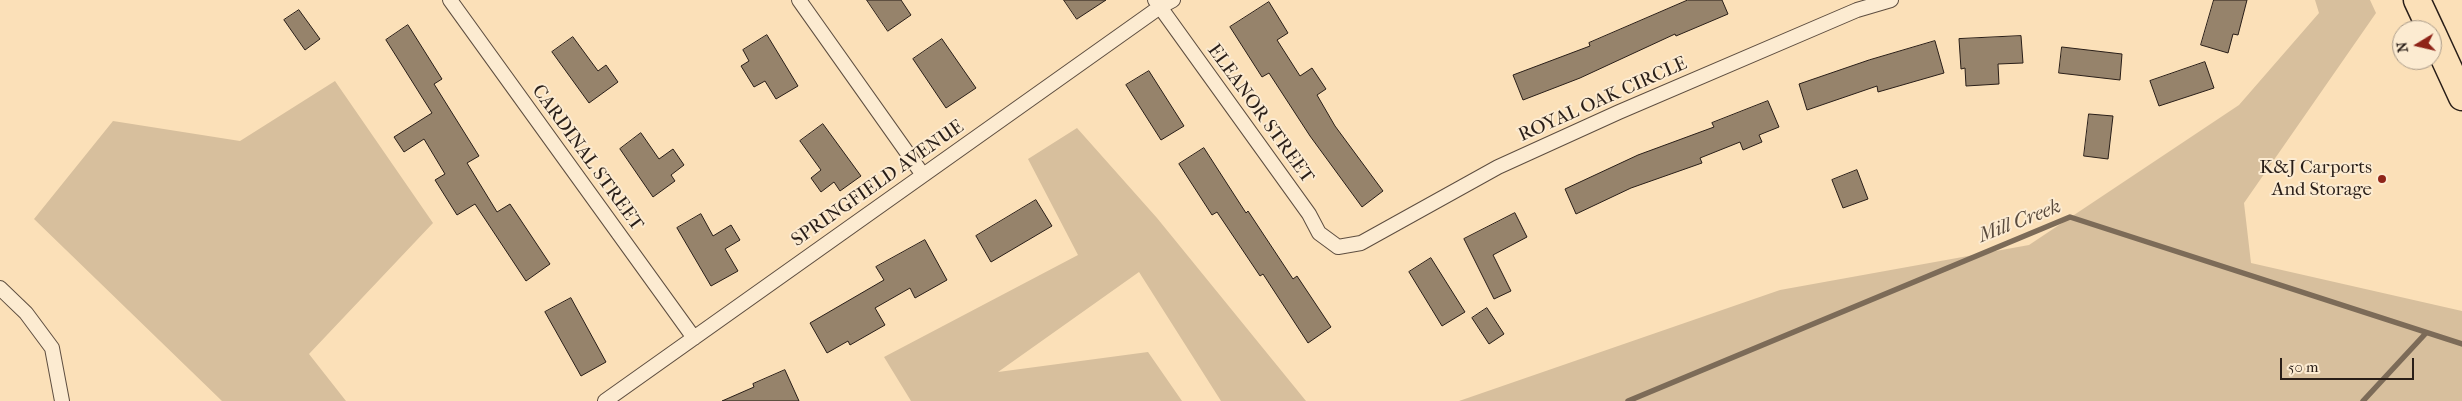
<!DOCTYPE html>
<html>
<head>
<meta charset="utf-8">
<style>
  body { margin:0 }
  #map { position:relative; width:2462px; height:401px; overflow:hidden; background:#fbe0b8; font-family:"IM FELL French Canon",serif }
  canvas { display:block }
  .north { position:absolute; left:2392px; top:20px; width:50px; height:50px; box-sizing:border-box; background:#fcebd1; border:1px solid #a89987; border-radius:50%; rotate:261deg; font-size:14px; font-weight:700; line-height:20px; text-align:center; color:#291e18 }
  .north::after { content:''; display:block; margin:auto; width:18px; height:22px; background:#8f2418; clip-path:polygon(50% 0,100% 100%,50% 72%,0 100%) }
  .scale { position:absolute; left:2280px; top:358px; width:134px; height:22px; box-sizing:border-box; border:2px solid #291e18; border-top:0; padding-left:6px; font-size:15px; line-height:18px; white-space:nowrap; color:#291e18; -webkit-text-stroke:4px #fcebd1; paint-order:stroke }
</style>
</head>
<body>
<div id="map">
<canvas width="2462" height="401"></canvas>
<div class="north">N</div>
<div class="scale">50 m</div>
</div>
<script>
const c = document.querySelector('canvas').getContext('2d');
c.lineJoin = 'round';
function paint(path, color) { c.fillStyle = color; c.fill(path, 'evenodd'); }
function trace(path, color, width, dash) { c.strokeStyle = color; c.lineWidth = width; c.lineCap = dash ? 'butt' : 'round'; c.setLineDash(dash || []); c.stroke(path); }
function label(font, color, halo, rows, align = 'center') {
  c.font = font + ' "IM FELL French Canon",serif'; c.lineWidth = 4; c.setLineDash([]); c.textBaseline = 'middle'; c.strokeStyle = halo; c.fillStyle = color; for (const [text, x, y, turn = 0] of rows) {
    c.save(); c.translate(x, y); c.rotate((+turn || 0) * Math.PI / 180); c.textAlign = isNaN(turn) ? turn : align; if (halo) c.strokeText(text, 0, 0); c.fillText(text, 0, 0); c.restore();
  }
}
paint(new Path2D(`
  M2315,0H2370L2376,13L2244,203L2251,263L2462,311V401H1459L1780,290L2029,245L2239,105L2319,13Z
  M335,81L433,223L309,354L346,401H222L34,219L113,121L240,141Z
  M1077,128L1157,218L1306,401H1221L1139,272L998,372L1148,352L1182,401H911L884,357L1078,255L1028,159Z`), '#d7bf9d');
trace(new Path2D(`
  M1628,401L2070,217L2462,344
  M2363,401L2426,333`), '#7c6b58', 5.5);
const building = new Path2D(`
  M867,0H901L911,15L888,31Z
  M1064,0H1106L1077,19Z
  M1688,0H1722L1728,14L1676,36L1675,34L1580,78L1523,100L1513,75L1590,46L1589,43Z
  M2214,0H2247L2238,35L2233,34L2228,53L2201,45Z
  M1269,2L1288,33L1277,40L1300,76L1312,68L1326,89L1317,95L1335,126L1383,191L1362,207L1310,136L1269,73L1262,77L1230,27Z
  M299,10L320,39L305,50L284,20Z
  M408,25L442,79L434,84L479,156L467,163L497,212L510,204L550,264L526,281L475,204L457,215L435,180L445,174L424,139L404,152L394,137L432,113L386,40Z
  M767,35L798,86L776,99L765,81L754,87L741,66L749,61L743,50Z
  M2021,36L2023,63L1998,64L1999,84L1966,86L1965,68L1961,69L1959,39Z
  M573,37L598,71L606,65L618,82L589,103L552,52Z
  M942,39L976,88L946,108L913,59Z
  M1935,41L1944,73L1878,92L1877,86L1807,110L1799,84L1869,60Z
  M2062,47L2122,54L2120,80L2059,73Z
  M2205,62L2214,88L2159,106L2150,81Z
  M1149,71L1184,126L1161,140L1126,85Z
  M1768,101L1779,127L1759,135L1762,142L1743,150L1740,142L1700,158L1702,163L1631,188L1576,214L1565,189L1638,155L1714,127L1712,123Z
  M2089,114L2113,116L2108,159L2084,156Z
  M823,124L861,176L840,191L834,182L821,192L811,178L821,170L800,141Z
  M641,133L659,159L673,149L684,165L671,175L675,181L653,197L620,149Z
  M1204,148L1246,213L1248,211L1293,279L1297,276L1331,327L1308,343L1263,274L1260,276L1217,212L1212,215L1179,164Z
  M1857,170L1868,199L1843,208L1832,180Z
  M1036,200L1052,226L991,262L976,236Z
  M1515,213L1527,237L1493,255L1511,291L1494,299L1464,239Z
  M701,214L713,236L731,225L740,240L725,249L738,271L711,286L677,228Z
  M925,240L947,280L915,298L910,288L875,308L885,325L850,345L848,341L827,353L810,323L884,280L876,267Z
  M1431,258L1465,312L1442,326L1409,272Z
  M571,298L606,362L581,376L545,312Z
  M1487,308L1504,334L1489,344L1472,318Z
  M785,370L799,401H722L754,387L753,384Z`);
paint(building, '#96836b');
trace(building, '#291e18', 1);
const street = new Path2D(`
  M450,0L694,338
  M799,0L923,175
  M1155,0L1309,214L1319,233L1338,247L1361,243L1498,167L1619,112L1857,10L1891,0
  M0,288L26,313L52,348L62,401
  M605,401L1160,7L1173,0`);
const highway = new Path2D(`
  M2417,0L2431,30
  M2432,32L2462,97`);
trace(street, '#5e4e40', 16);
trace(highway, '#291e18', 29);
trace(street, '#fcebd1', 14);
trace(highway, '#fbe0b8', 26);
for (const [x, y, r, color] of [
  [2382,179,5,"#8f2418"]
]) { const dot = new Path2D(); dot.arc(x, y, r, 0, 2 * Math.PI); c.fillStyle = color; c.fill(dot); trace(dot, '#fcebd1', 2); }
label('19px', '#291e18', '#fcebd1', [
  ["ROYAL OAK CIRCLE",1603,100,-24],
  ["ELEANOR STREET",1260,114,54],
  ["CARDINAL STREET",587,158,54],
  ["SPRINGFIELD AVENUE",878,184,-35]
]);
label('19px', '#291e18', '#fcebd1', [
  ["K&J Carports",2372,168],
  ["And Storage",2372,190]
], 'right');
label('italic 20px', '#5a4b3d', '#fcebd1', [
  ["Mill Creek",2020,222,-21]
]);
</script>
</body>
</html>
